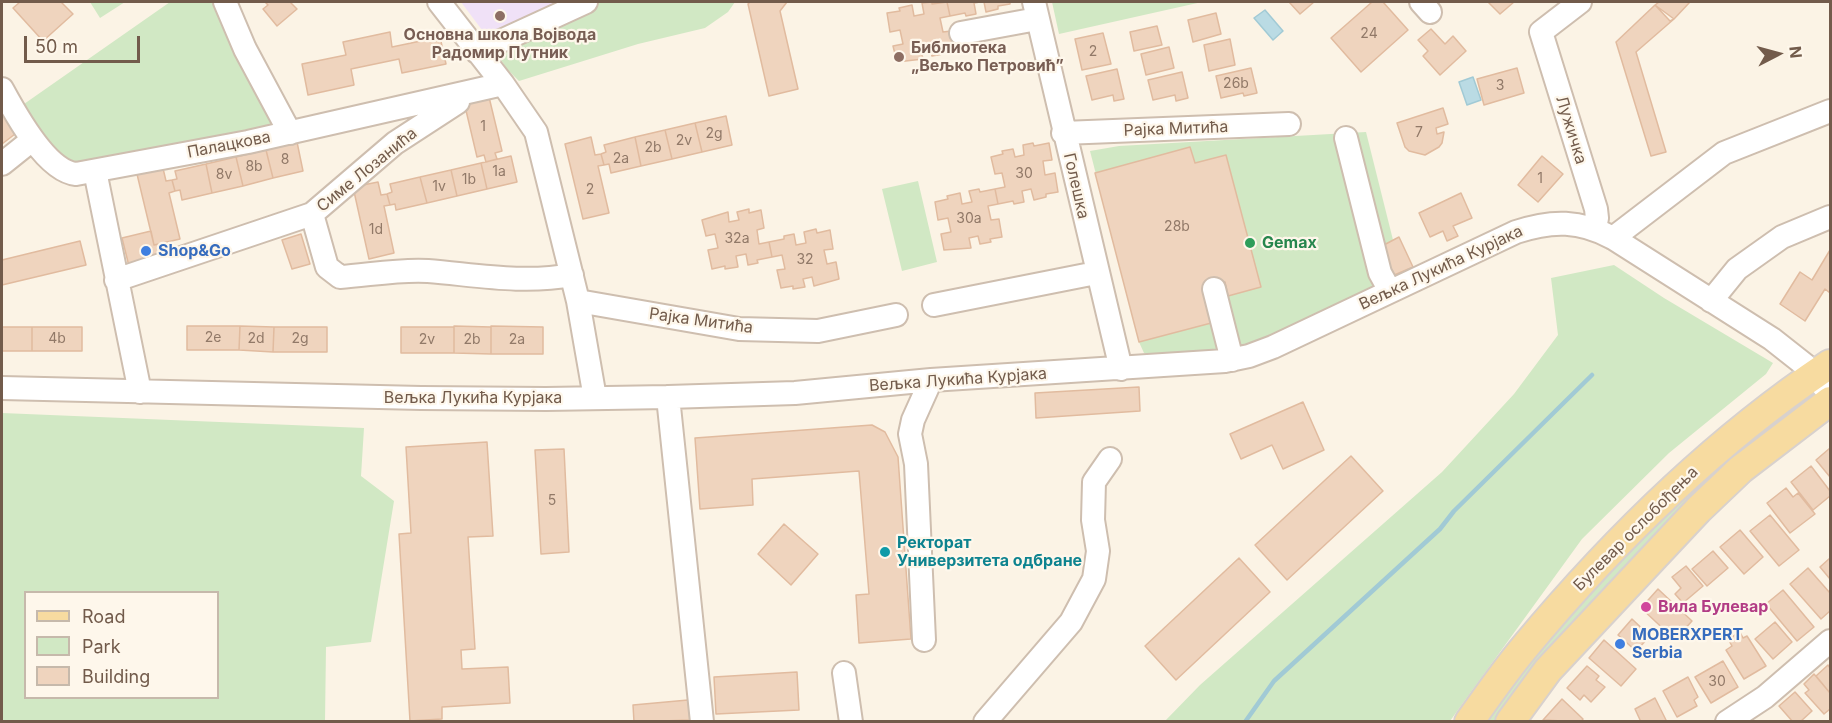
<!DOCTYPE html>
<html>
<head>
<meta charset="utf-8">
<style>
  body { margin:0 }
  #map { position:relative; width:1832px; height:723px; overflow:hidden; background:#fbf3e5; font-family:Inter,sans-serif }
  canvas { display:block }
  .frame { position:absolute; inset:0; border:3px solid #725b4b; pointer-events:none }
  .legend { position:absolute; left:24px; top:591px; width:195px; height:108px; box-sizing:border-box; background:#fef7eb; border:2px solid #c6b9ab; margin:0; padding:8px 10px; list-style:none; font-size:18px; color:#725b4b }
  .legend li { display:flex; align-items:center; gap:12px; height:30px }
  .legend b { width:30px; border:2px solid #c6b9ab }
  .north { position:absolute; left:1748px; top:24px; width:60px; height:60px; -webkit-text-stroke:4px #fef7eb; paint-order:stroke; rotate:84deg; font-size:16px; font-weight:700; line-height:24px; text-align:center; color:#725b4b }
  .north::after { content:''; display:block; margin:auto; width:21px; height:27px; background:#725b4b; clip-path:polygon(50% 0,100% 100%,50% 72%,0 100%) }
  .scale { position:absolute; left:24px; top:36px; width:116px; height:27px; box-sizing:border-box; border:3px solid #725b4b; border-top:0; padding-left:8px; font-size:18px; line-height:21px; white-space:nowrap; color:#725b4b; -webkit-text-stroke:4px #fef7eb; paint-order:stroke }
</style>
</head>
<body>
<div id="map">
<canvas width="1832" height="723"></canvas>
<div class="frame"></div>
<ul class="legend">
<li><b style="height:8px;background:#f7dba0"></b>Road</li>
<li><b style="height:16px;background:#d1e8c4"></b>Park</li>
<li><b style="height:16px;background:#efd4be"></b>Building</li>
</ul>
<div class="north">N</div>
<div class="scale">50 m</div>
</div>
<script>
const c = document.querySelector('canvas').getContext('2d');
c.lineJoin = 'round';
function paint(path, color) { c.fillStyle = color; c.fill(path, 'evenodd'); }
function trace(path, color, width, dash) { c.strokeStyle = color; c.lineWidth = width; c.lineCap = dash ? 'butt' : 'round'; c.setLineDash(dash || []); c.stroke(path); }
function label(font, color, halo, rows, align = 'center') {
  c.font = font + ' Inter,sans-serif'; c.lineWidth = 4.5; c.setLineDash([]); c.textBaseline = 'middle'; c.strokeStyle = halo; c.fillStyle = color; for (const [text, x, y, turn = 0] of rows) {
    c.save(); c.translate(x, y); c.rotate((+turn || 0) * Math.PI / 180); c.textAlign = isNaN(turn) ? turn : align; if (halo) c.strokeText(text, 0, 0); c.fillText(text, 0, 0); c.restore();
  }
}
paint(new Path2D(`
  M461,2H560L485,34Z`), '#f0e1f7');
paint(new Path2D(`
  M90,2H125L100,18Z
  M170,2H225L290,133L76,174L14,111Z
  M586,2H735L728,12L705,28L638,44L519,81L507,69L491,45Z
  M1052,2H1202L1059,34Z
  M1366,132L1393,240L1382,246L1390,279L1252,345L1206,355L1144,353L1139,342L1090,151L1119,146Z
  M918,181L937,262L902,271L882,189Z
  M1614,265L1664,298L1773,363L1766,374L1669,453L1582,539L1450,721H1165L1200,685L1442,472L1514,394L1558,335L1551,278Z
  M1811,391L1814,396L1501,721L1478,722L1653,516Z
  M2,413L364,428L361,476L394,501L371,642L326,647L325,721H2ZM218,592V698H26V592Z`), '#d1e8c4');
const water = new Path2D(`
  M1265,10L1283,31L1273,40L1254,18Z
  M1473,77L1481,100L1467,105L1459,82Z`);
paint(water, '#badbe4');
trace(water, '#a1cad5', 1.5);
trace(new Path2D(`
  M1245,722L1274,681L1440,529L1454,511L1592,375`), '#a1cad5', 4.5);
const building = new Path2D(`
  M20,2H61L73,14L43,41L13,8Z
  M265,2H290L297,9L277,26L263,9L268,5Z
  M750,2H787L780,11L798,89L769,96L748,4Z
  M932,2V4L947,2L950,16L940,18L943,32L951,31L954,48L943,51V54L932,56L930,48L921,50L923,59L897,62L893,46L903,44L900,30L890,32L887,13L900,11L899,8L912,5L914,16L924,14L922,3Z
  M947,2H980L974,3L976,14L966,16L965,13L950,16Z
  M984,2H1010V4L998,6V9L986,12Z
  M1289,2H1314L1300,14Z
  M1372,2H1383L1408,30L1361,72L1331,38Z
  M1488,2H1514L1500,14Z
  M1659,2H1690L1674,19L1655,5Z
  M1655,5L1670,21L1674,19L1636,52L1666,152L1651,156L1616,42Z
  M1216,13L1221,34L1193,42L1188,20Z
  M1157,26L1162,45L1134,51L1130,32Z
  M1431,29L1445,44L1453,36L1466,51L1440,75L1423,56L1428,51L1418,40Z
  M390,32L392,47L440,37L446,64L402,73L399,59L351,69L354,85L308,95L302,64L346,55L343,42Z
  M1103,33L1111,64L1082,70L1075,39Z
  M1230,39L1235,65L1209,71L1204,45Z
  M1169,47L1174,68L1146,75L1141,54Z
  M1251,68L1257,93L1244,96L1243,93L1221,98L1216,76Z
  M1517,68L1524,93L1484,105L1477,79Z
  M1117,69L1124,99L1114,101L1113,95L1092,100L1086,76Z
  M1182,72L1188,98L1176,101L1175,95L1153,100L1148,80Z
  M489,97L502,151L495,153L497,159L486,162L484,155L477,157L464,102Z
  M1443,108L1448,124L1436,128L1437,134L1444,132L1442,143L1439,147L1425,155L1409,151L1405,147L1397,123Z
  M2,109L19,131L2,144Z
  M726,116L732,145L702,152L695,123Z
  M695,123L702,152L672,159L665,130Z
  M665,130L672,159L641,166L635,137Z
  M591,137L595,155L601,154L604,165L598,166L609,213L583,219L565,144Z
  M635,137L641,166L611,173L609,164L604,165L601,154L606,152L604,145Z
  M297,142L303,171L273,178L266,150Z
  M1033,143L1034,146L1049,143L1052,160L1043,161L1045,175L1055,173L1058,192L1046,194V197L1034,200L1031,189L1022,191L1024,202L1014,204L1013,201L998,204L995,189L1005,187L1002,173L995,174L991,157L1003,154L1002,151L1013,149L1015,157L1024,155L1023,145Z
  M1190,147L1195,163L1226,155L1261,287L1228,296L1225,282L1205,287L1215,322L1139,342L1095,173Z
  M266,150L273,178L243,186L236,157Z
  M511,156L517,182L487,189L481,163Z
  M1542,156L1563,174L1538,202L1518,185Z
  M236,157L243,186L212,193L206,164Z
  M481,163L487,189L457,196L451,170Z
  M162,164L166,181L172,180L175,191L169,193L180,239L154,245L136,170Z
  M206,164L212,193L182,200L180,190L175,191L172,180L177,179L175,171Z
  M451,170L457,196L427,203L420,177Z
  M420,177L427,203L396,210L395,204L390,205L387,194L392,192L390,184Z
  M378,182L381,195L387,194L390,205L384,206L394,253L369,259L353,187Z
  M979,189L980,192L995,189L998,204L988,206L991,220L999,219L1002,237L990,239L991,242L980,244L978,236L969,238L971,248L944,250L941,234L951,232L948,218L938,220L935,202L948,199L947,196L960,193L962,204L972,202L969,191Z
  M1461,193L1472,218L1453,226L1458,236L1447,241L1443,231L1430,237L1419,213Z
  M749,209V213L761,210L764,228L757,230L759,244L769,242L772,257L757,260L758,263L748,265L746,254L736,256L738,267L725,269V266L712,269L708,250L718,248L715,234L706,236L702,220L728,212L729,222L739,220L737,212Z
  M816,229L817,233L830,230L833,249L824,250L827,264L836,262L839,279L814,286L812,277L803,279L805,287L793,289V286L781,288L777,270L785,269L782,255L772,257L769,242L784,239V236L794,234L796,245L806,243L804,232Z
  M151,231L154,245L165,243L168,256L129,266L122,238Z
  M301,234L310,264L292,269L282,240Z
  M1399,237L1413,267L1392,276L1382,246Z
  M80,241L86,265L2,285V260Z
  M1830,250V293L1825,289L1805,321L1780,304L1800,272L1812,280Z
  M187,326H240L239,350H187Z
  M240,326L274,327L273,352L239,350Z
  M454,326L491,327V354L454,353Z
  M491,326L543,327V354H491Z
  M2,327H32V351H2Z
  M32,327H82V351H32Z
  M274,327H327V352H273Z
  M401,327H454V353H401Z
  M1139,387L1140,411L1036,418L1035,393Z
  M1303,402L1324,450L1283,469L1272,445L1241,459L1230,434Z
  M872,425L885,432L898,457L911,639L859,643L856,595L869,594L859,471L752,479L753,505L700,509L695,438Z
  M487,442L493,536L468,537L475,649L461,650L462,669L508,667L510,703L442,707V719L410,721L399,534L411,533L406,447Z
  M1830,448V477L1816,460Z
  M564,449L569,552L541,554L535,450Z
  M1351,456L1383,491L1287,580L1255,545Z
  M1811,466L1830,491V496L1813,510L1791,482Z
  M1786,488L1793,497L1798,493L1815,514L1790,533L1767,503Z
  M1770,515L1799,550L1779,566L1750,531Z
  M784,524L818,554L791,585L758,554Z
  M1740,530L1763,557L1744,574L1720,547Z
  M1713,551L1728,568L1707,586L1692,569Z
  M1239,558L1270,592L1176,680L1145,646Z
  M1830,558V579L1820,567Z
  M1686,566L1703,586L1683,603L1675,594L1681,588L1672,577Z
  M1808,568L1830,593V611L1821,619L1790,584Z
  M1658,589L1692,621L1682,632L1678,628L1671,636L1641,608Z
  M1783,590L1814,627L1797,641L1766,604Z
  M1632,619L1650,636L1636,651L1618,635Z
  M1775,622L1792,642L1773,659L1755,639Z
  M1740,632L1743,638L1747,636L1766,666L1744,679L1726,650L1732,646L1728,639Z
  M1604,640L1636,669L1621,686L1589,658Z
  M1723,661L1738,687L1711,703L1695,677Z
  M1828,665L1830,668V693L1816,676Z
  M1587,666L1599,676L1596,680L1605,687L1591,702L1584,695L1580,700L1567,688Z
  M797,672L799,710L716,714L714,677Z
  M1814,674L1830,693V709L1824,714L1805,693L1809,690L1804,684Z
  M1688,677L1698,697L1694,700L1697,706L1677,717L1663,691Z
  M1795,692L1812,711L1800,722H1793L1779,706Z
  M1655,698L1667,722H1641L1635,709Z
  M1562,699L1583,719L1581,722L1543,720Z
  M688,700L690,720L634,722L633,705Z`);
paint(building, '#efd4be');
trace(building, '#e1bb9f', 1.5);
const minor = new Path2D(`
  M225,2L245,49L290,133
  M439,2L503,84L536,132L578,301L595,398
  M1034,2L1121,369
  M1421,2L1430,12
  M1580,2L1541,32L1596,209L1597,218L1595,229
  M961,33L1037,19
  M477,52L586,2
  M2,89C15,113 46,171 76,174L248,142L503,84
  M460,94L458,102L395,143L312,214L327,267L340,277C369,275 400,269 428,271C477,275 523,284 572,275
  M1063,133L1289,124
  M1346,138L1380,273L1390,291
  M2,164L32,140
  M95,171L140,392
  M1613,238L1724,153L1830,111
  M116,280L312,214
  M1214,289L1232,360
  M578,301L739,329L818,331L896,315
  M1711,301L1737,269L1782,237L1830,217
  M934,305L1096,273
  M2,388L421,398L546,399L668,397L795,393L931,380L1225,361L1249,356L1273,347L1516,232C1552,220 1580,220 1613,238L1772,339L1805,365L1830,394
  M668,397L702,722
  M924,640L916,464L910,434L913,420L931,380
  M844,673L851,722
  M985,722L1071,622L1094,579L1098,551L1093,520L1094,482L1110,459
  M1727,722L1765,697L1830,641`);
const major = new Path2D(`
  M1469,722C1487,697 1504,672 1524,648C1612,542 1715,441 1830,364
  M1510,722L1548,670L1698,510L1741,469L1830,401`);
trace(minor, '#cebeaf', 26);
trace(major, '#d8d1cd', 32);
trace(minor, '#fff', 22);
trace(major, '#f7dba0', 28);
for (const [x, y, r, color] of [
  [500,16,6,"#8d6e63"],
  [899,57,6,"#8d6e63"],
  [1250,243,6,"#2e9e5b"],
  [146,251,6,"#3f7fe0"],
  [885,552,6,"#0f9aa8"],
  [1646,607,6,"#d1479c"],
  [1620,644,6,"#3f7fe0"]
]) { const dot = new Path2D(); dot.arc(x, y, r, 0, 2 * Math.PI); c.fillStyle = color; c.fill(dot); trace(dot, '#fef7eb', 2); }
label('14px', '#917968', null, [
  ["24",1369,34],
  ["2",1093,52],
  ["26b",1236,84],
  ["3",1500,86],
  ["1",483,127],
  ["7",1419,133],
  ["2g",714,134],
  ["2v",684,141],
  ["2b",653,148],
  ["2a",621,159],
  ["8",285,160],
  ["8b",254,167],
  ["1a",499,172],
  ["30",1024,174],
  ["8v",224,175],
  ["1",1540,179],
  ["1b",469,180],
  ["1v",439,187],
  ["2",590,190],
  ["30a",969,219],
  ["28b",1177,227],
  ["1d",376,230],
  ["32a",737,239],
  ["32",805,260],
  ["2e",213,338],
  ["4b",57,339],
  ["2d",256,339],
  ["2g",300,339],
  ["2v",427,340],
  ["2b",472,340],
  ["2a",517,340],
  ["5",552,501],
  ["30",1717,682]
]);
label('bold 16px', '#785e54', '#fef7eb', [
  ["Основна школа Војвода",500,35],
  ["Радомир Путник",500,53],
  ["Библиотека",911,48,"left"],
  ["„Вељко Петровић”",911,66,"left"]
]);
label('16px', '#725b4b', '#fef7eb', [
  ["Рајка Митића",1176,129,-2],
  ["Лужичка",1571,130,73],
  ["Палацкова",229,145,-11],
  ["Симе Лозанића",367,170,-39],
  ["Голешка",1076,186,77],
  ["Вељка Лукића Курјака",1441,268,-25],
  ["Рајка Митића",701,321,8],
  ["Вељка Лукића Курјака",958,380,-4],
  ["Вељка Лукића Курјака",473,398],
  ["Булевар ослобођења",1636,529,-45]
]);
label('bold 16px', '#27864d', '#fef7eb', [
  ["Gemax",1262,243]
], 'left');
label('bold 16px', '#366cbe', '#fef7eb', [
  ["Shop&Go",158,251],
  ["MOBERXPERT",1632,635],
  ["Serbia",1632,653]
], 'left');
label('bold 16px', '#0d838f', '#fef7eb', [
  ["Ректорат",897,543],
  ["Универзитета одбране",897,561]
], 'left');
label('bold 16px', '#b23c85', '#fef7eb', [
  ["Вила Булевар",1658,607]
], 'left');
</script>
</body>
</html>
